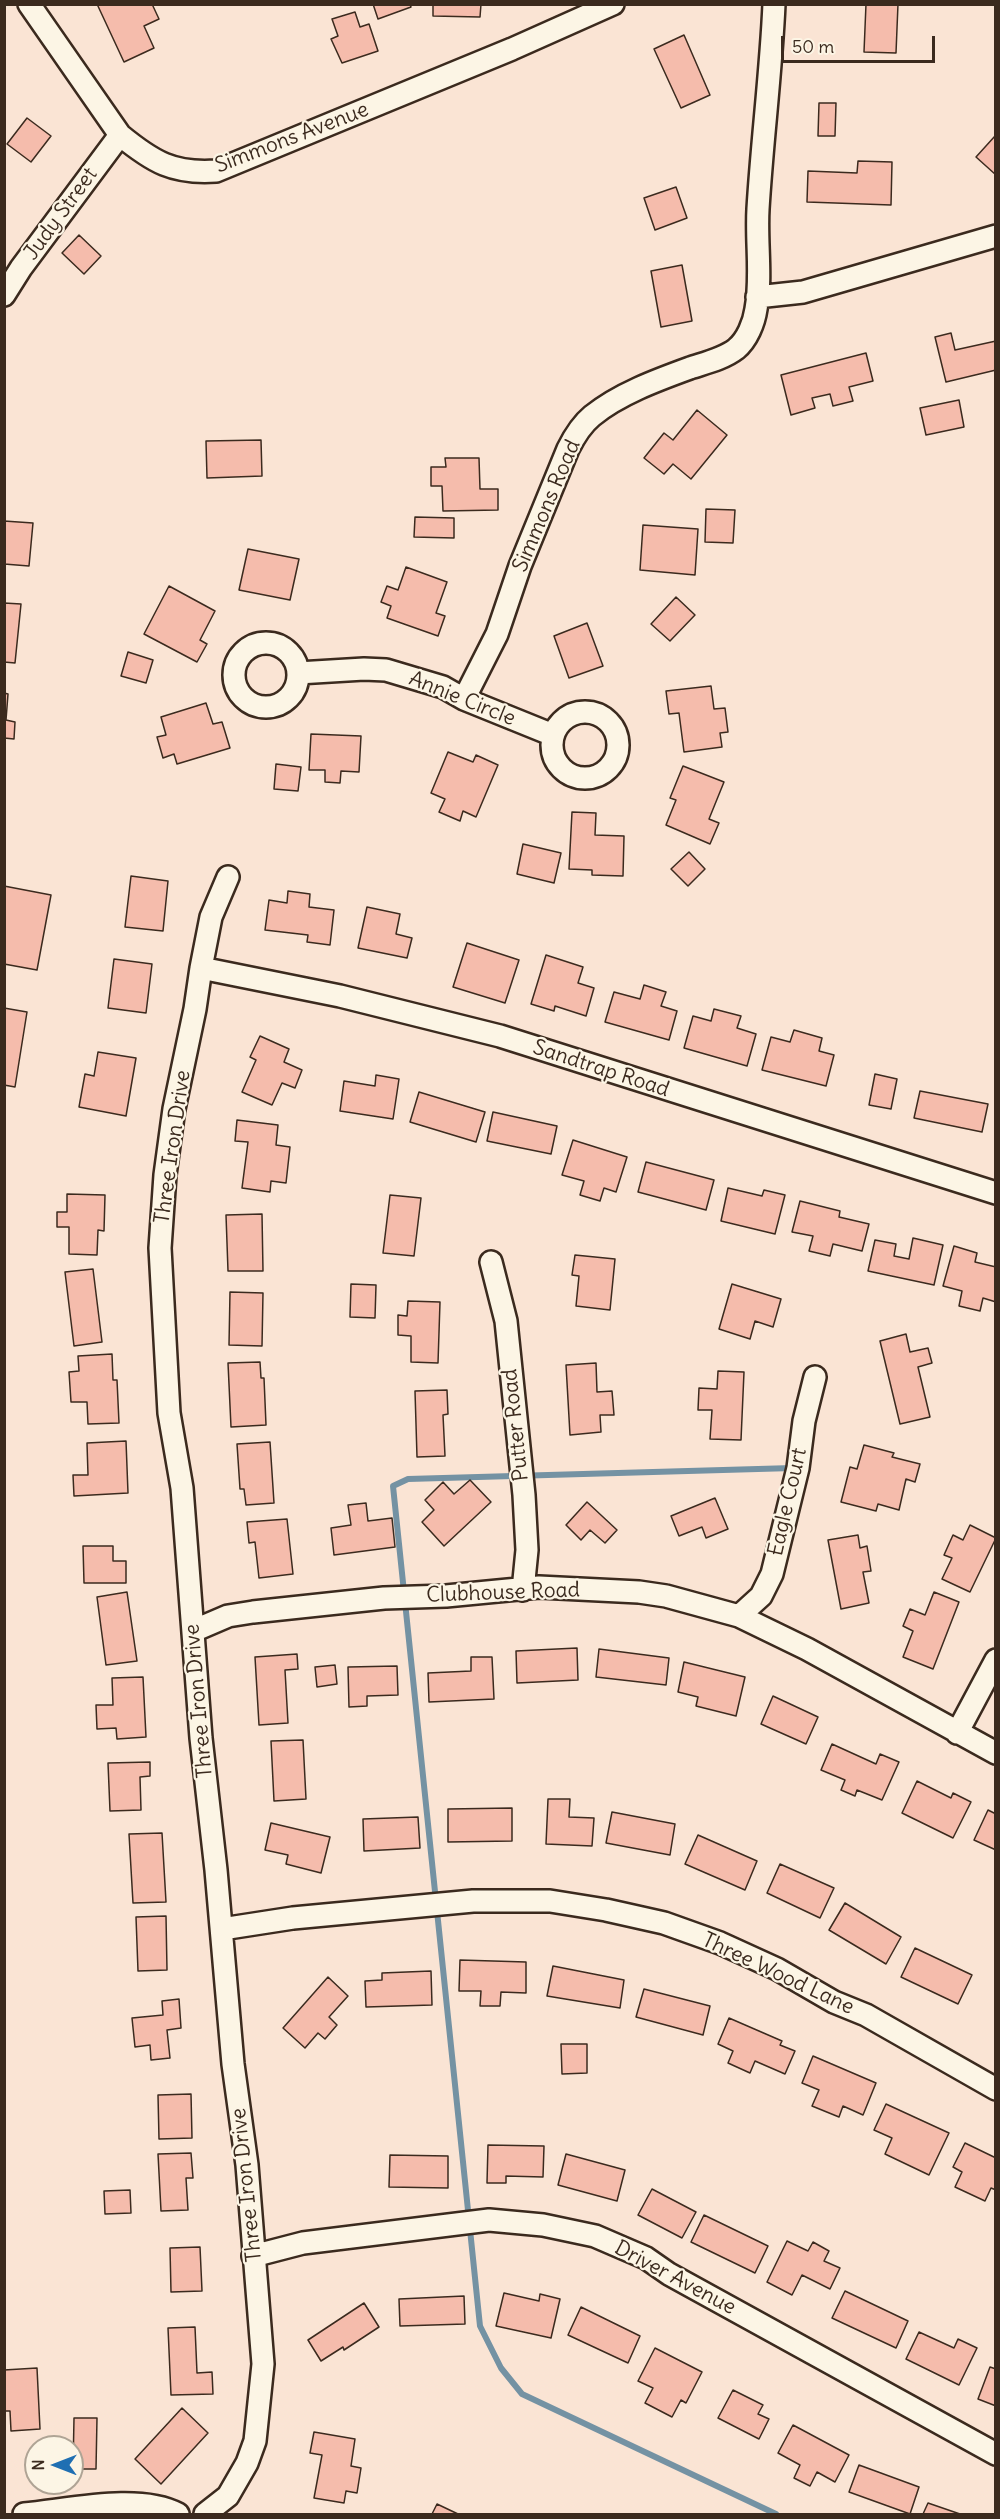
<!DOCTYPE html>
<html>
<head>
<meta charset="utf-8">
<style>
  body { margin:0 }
  #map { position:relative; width:1000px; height:2519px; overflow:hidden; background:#fae4d4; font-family:Delius,sans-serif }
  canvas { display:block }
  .frame { position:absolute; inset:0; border:6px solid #3b2a1e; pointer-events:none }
  .north { position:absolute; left:24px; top:2435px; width:60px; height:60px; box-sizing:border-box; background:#fcf5e5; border:2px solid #afa495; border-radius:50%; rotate:270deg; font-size:16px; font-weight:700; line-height:24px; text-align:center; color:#3b2a1e }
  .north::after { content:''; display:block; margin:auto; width:21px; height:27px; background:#1f6fb2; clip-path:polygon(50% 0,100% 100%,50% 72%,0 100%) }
  .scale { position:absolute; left:781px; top:36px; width:154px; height:27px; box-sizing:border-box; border:3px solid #3b2a1e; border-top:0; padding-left:8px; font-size:18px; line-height:21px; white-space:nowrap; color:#3b2a1e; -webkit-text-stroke:4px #fcf5e5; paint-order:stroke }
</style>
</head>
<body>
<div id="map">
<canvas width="1000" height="2519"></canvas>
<div class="frame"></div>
<div class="north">N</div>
<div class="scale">50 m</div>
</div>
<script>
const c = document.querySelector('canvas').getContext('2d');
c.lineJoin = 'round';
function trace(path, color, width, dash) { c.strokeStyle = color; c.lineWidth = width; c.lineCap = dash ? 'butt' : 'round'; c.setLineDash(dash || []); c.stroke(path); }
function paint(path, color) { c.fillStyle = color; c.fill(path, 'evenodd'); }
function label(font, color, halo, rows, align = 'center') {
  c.font = font + ' Delius,sans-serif'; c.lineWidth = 4.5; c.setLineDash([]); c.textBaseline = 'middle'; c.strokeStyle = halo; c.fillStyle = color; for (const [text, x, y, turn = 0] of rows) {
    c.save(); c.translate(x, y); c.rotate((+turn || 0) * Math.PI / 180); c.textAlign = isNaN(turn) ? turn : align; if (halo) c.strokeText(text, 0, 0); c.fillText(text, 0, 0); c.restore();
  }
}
trace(new Path2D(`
  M776,2514L522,2394L501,2368L480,2326L393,1486L408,1479L793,1468`), '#7492a3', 6);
const building = new Path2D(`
  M97,4H152L159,19L144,26L154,48L124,62Z
  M373,4H410L411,7L378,19Z
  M433,4H481L480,17L433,16Z
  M866,4H898L896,53L864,52Z
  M355,12L360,27L369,24L378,51L342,63L331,39L338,36L332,19Z
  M684,35L710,95L681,108L654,49Z
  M819,103H836L835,136H818Z
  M27,118L51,136L31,162L7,144Z
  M995,136L996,137V175L976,157Z
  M858,161L892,162L891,205L807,202L808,171L857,173Z
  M676,187L687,218L655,230L644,198Z
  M79,235L101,256L84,274L62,253Z
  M682,265L692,321L661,327L651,271Z
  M951,333L955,350L996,341V370L946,382L935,337Z
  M866,353L873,381L849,387L853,401L833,406L830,394L812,398L815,408L791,415L781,375Z
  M959,400L964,427L926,435L920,408Z
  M697,410L727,435L691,479L673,464L664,474L644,458L664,433L673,440Z
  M261,440L262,476L207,478L206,441Z
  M445,458H479L480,489H498V510L443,511L442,486H431V467H446Z
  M706,509L735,510L733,543L705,542Z
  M415,517L454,518V538L414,537Z
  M4,521L33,523L29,566L4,564Z
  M643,525L698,529L695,575L640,570Z
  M248,549L299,559L290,600L239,590Z
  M406,567L447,582L436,613L445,616L438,636L387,618L391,606L381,602L387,586L398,590Z
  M169,586L215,611L200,640L207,644L197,662L144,634Z
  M676,597L695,615L670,641L651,624Z
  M4,603L21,604L15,663L4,662Z
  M587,623L603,666L569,678L554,636Z
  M128,652L153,660L146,683L121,676Z
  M711,686L714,709L725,708L728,732L720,733L722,747L684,752L679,713L669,714L666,691Z
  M4,693L8,694L6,720L15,722L14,739L4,738Z
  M206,703L213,724L222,722L230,748L177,764L174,754L163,758L157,737L166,735L161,717Z
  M311,734L361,736L359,772L341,771L340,783L325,782V770H309Z
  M448,752L473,762L476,755L498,765L476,817L463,811L460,821L439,812L445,799L431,793Z
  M276,764L301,767L298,791L274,789Z
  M683,766L724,782L709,819L719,823L710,844L666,825L676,800L670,798Z
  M572,812L596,813L595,835L624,836L623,876L592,875V870L569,869Z
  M523,844L561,853L554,883L517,874Z
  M689,852L705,869L688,886L671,869Z
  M131,876L168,881L163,931L125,927Z
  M4,886L51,895L37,970L4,964Z
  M288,891L310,894L309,907L334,910L330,945L307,942L308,935L265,930L269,900L287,903Z
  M367,907L400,914L396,934L412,938L407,958L358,948Z
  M467,943L519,960L505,1003L453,987Z
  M546,955L583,967L578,983L594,988L586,1016L555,1006L554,1011L531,1004Z
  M114,959L152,964L146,1013L108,1008Z
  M644,985L666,992L661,1006L677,1011L669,1040L605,1022L614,992L640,999Z
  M4,1008L27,1012L15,1087L4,1085Z
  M714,1009L741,1016L737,1028L756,1034L747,1066L684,1048L693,1016L711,1021Z
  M794,1030L822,1038L819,1051L834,1055L826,1086L762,1070L771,1037L790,1042Z
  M260,1036L289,1049L284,1062L302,1070L295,1088L282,1083L272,1105L242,1092L256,1060L250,1057Z
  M98,1052L136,1058L126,1116L79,1107L85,1074L94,1076Z
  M875,1074L897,1079L891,1109L869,1105Z
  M376,1075L399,1079L393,1119L340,1111L344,1081L375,1086Z
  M920,1091L988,1104L982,1132L914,1118Z
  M419,1092L485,1112L476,1142L410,1122Z
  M493,1112L557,1126L551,1154L487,1141Z
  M237,1120L278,1125L276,1145L290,1147L286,1183L271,1181L270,1192L242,1188L248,1142L235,1141Z
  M573,1140L627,1157L616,1192L604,1188L600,1201L580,1195L584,1181L562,1175Z
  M646,1162L714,1180L706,1210L638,1192Z
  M728,1188L762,1196L764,1190L785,1195L775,1234L721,1221Z
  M67,1194L105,1195L104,1231L98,1230L97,1255L69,1254V1227H57V1212H67Z
  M390,1195L421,1198L414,1256L383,1253Z
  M800,1201L840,1211L839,1217L869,1224L862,1251L833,1244L830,1256L809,1251L813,1236L792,1232Z
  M262,1214L263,1271H228L226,1215Z
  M913,1238L943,1245L934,1285L868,1271L875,1240L896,1244L894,1256L909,1259Z
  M954,1246L977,1253L975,1262L996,1267V1302L983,1298L980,1311L959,1306L962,1291L943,1286Z
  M575,1255L615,1259L610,1310L576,1306L579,1276L572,1275Z
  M93,1269L102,1342L74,1346L65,1272Z
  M351,1284L376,1285L375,1318L350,1317Z
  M732,1284L781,1299L773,1327L755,1321L750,1339L719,1329Z
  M230,1292L263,1293L262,1346L229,1345Z
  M408,1301L440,1302L438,1363L411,1362V1336L398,1335V1315L407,1316Z
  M906,1334L910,1352L928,1348L932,1363L918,1367L930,1417L900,1424L880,1341Z
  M112,1354L113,1380H117L119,1423L88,1424L87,1402H71L69,1372L79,1371L78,1356Z
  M260,1362L261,1378H264L266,1425L231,1427L228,1363Z
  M596,1363L597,1392L612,1391L614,1415H600L601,1432L570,1435L566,1365Z
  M718,1371L744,1372L741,1440L710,1439L712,1410H698L699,1388L717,1389Z
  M447,1390L448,1414L443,1415L445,1456L417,1457L415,1391Z
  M126,1441L128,1493L74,1496L73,1475H88L87,1443Z
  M270,1442L274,1503L246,1505L244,1489H240L237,1444Z
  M864,1445L894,1453L892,1457L920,1464L915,1482L906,1479L899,1510L878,1504L876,1511L841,1502L850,1467L857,1469Z
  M470,1480L491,1502L444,1546L422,1522L434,1510L425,1500L443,1482L454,1494Z
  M715,1498L728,1529L706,1538L702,1527L679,1536L671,1516Z
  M587,1502L617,1530L605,1543L590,1530L581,1540L566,1525Z
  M366,1503L368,1521L392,1518L395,1547L334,1555L331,1528L351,1525L348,1505Z
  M287,1519L293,1574L259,1578L255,1542L249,1543L247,1522Z
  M970,1525L996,1538L970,1592L942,1579L952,1558L944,1555L953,1535L963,1540Z
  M858,1535L860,1548L867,1546L871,1571L863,1572L869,1603L841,1609L828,1540Z
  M83,1546H113V1561H126V1583H84Z
  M127,1592L137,1661L106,1665L97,1597Z
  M934,1592L959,1602L933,1669L903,1657L913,1631L903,1626L910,1609L925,1615Z
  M577,1648L578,1680L517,1683L516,1651Z
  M599,1649L669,1658L666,1685L596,1677Z
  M297,1654L298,1669L285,1670L288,1723L259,1725L255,1657Z
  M471,1657H492L494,1699L429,1702L428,1673L471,1671Z
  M684,1662L745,1677L736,1716L696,1706L698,1697L678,1692Z
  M335,1665L337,1684L317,1687L315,1667Z
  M397,1666L398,1695L367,1696V1706L349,1707L348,1667Z
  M143,1677L146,1737L117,1739L116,1728L97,1729L96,1705H113L112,1678Z
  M773,1696L818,1717L806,1744L761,1724Z
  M303,1740L306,1799L274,1801L271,1741Z
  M832,1744L876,1764L880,1754L899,1762L882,1800L857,1790L855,1796L841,1790L845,1780L821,1770Z
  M150,1762V1776L140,1777L141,1810L110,1811L108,1763Z
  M917,1781L951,1798L953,1793L971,1802L953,1838L902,1813Z
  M548,1799H570L569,1817L594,1818L592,1846L546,1844Z
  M512,1808V1841L448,1842V1809Z
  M988,1810L996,1814V1850L974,1840Z
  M612,1812L675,1824L670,1855L606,1843Z
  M418,1817L420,1848L364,1851L363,1819Z
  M271,1823L330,1837L321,1873L286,1864L288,1855L265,1850Z
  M162,1833L166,1902L133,1903L129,1834Z
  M698,1835L757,1861L745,1890L685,1864Z
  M780,1864L834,1888L820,1918L767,1893Z
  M845,1903L901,1937L886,1964L829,1930Z
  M166,1916L167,1970L138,1971L136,1917Z
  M915,1948L972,1975L958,2004L901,1977Z
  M460,1960L526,1962V1993L501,1992L500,2006H480L481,1991H459Z
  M553,1966L624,1980L620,2008L547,1996Z
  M431,1971L432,2005L366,2007L365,1981L382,1980V1973Z
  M328,1977L348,1996L329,2017L337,2025L325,2039L318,2033L305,2048L283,2028Z
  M644,1989L710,2006L703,2035L636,2017Z
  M179,1999L181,2028L167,2030L170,2058L151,2060L150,2045L135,2047L132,2018L163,2015L162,2001Z
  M729,2018L782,2041L780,2045L795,2051L785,2074L755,2061L750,2073L728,2063L733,2051L718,2044Z
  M561,2044H587V2073L562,2074Z
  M813,2056L876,2083L863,2115L843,2106L839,2117L812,2106L819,2090L802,2083Z
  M191,2094L192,2138L159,2139L158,2095Z
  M886,2104L949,2133L929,2175L885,2154L892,2138L874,2130Z
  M965,2143L996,2158V2190L991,2188L985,2201L955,2187L962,2172L953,2167Z
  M488,2145L544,2146L543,2177L506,2176V2183H487Z
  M191,2153L193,2178H186L188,2210L161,2211L158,2154Z
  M566,2154L625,2170L617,2201L558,2185Z
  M390,2155L448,2156V2188L389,2187Z
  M652,2189L696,2212L682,2238L638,2215Z
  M130,2190L131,2213L105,2214L104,2191Z
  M704,2215L768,2246L755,2273L691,2242Z
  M787,2241L808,2251L813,2242L829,2251L824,2261L840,2268L830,2289L802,2275L792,2295L767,2282Z
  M200,2247L202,2291L171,2292L170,2248Z
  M845,2291L908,2321L896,2348L832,2318Z
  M504,2293L539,2301L540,2294L560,2299L551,2338L496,2326Z
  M464,2296L465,2324L400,2326L399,2299Z
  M364,2303L379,2327L344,2350L343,2347L321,2361L308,2340Z
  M581,2307L640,2336L628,2363L568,2335Z
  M195,2327L197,2373L212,2372L213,2394L171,2395L168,2328Z
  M919,2332L954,2348L958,2339L977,2348L959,2385L906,2359Z
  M655,2348L702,2372L686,2403L681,2400L672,2417L645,2403L653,2388L638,2381Z
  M990,2367L996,2369V2406L978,2399Z
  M37,2368L40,2429L11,2431L10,2411H4V2370Z
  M733,2390L763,2405L758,2414L769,2419L759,2439L718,2418Z
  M182,2408L208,2433L161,2484L135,2459Z
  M74,2418H97L96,2469H73Z
  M793,2425L849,2455L835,2482L817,2472L810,2486L794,2478L800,2465L778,2453Z
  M314,2432L355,2439L351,2466L361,2468L357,2493L346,2491L344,2503L314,2498L322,2455L310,2453Z
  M859,2465L919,2487L910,2514L849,2492Z
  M928,2503L960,2514H923Z
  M437,2504L458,2514H432Z`);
paint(building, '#f5bcac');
trace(building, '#3b2a1e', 1.5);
const minor = new Path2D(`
  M29,4L120,135C153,162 173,174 216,171L512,49L613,4
  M4,295L21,268L120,135
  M757,297L803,292L996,236
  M234 675a32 32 0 1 1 64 0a32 32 0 1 1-64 0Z
  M298,673L364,669L386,670L443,687L464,699L553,735
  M464,699L497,634L520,566L568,449C574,437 581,425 592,416C619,394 657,380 690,368C705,363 723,359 736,349C747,340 754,323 756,309C762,277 756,242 758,209C762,141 771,73 774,4
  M552 745a33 33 0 1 1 66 0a33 33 0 1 1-66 0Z
  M201,968L340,996L500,1036L996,1193
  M491,1262L506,1321L524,1495L527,1550L523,1590
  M739,1616L761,1596L772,1574L798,1468L804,1421L815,1377
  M193,1631L228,1616L253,1612L384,1598L446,1596L539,1587L639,1592L666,1596L739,1616L807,1649L996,1753
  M957,1733L996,1660
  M222,1929L293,1918L473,1901H550L606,1910L664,1923L720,1943L777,1969L834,2002L866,2015L996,2089
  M253,2256L303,2243L489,2220L543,2225L595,2236L646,2258L669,2274L996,2454
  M24,2514C68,2510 139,2493 178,2514
  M205,2514L228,2496L247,2463L255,2441L263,2364L247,2165L233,2064L216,1870L201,1738L182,1488L169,1413L160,1248L165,1175L174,1109L195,1009L201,968L211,917L228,877`);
trace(minor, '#3b2a1e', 26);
trace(minor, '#fcf5e5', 21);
label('21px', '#3b2a1e', '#fcf5e5', [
  ["Simmons Avenue",292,138,-21],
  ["Judy Street",61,214,-54],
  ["Simmons Road",547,506,-67],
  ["Annie Circle",462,699,22],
  ["Sandtrap Road",601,1069,18],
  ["Three Iron Drive",173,1147,-82],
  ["Putter Road",516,1425,-96],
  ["Eagle Court",788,1502,-77],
  ["Clubhouse Road",503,1593,-2],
  ["Three Iron Drive",199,1701,-95],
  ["Three Wood Lane",778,1974,25],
  ["Three Iron Drive",247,2185,-96],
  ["Driver Avenue",675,2278,28]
]);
</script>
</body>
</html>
